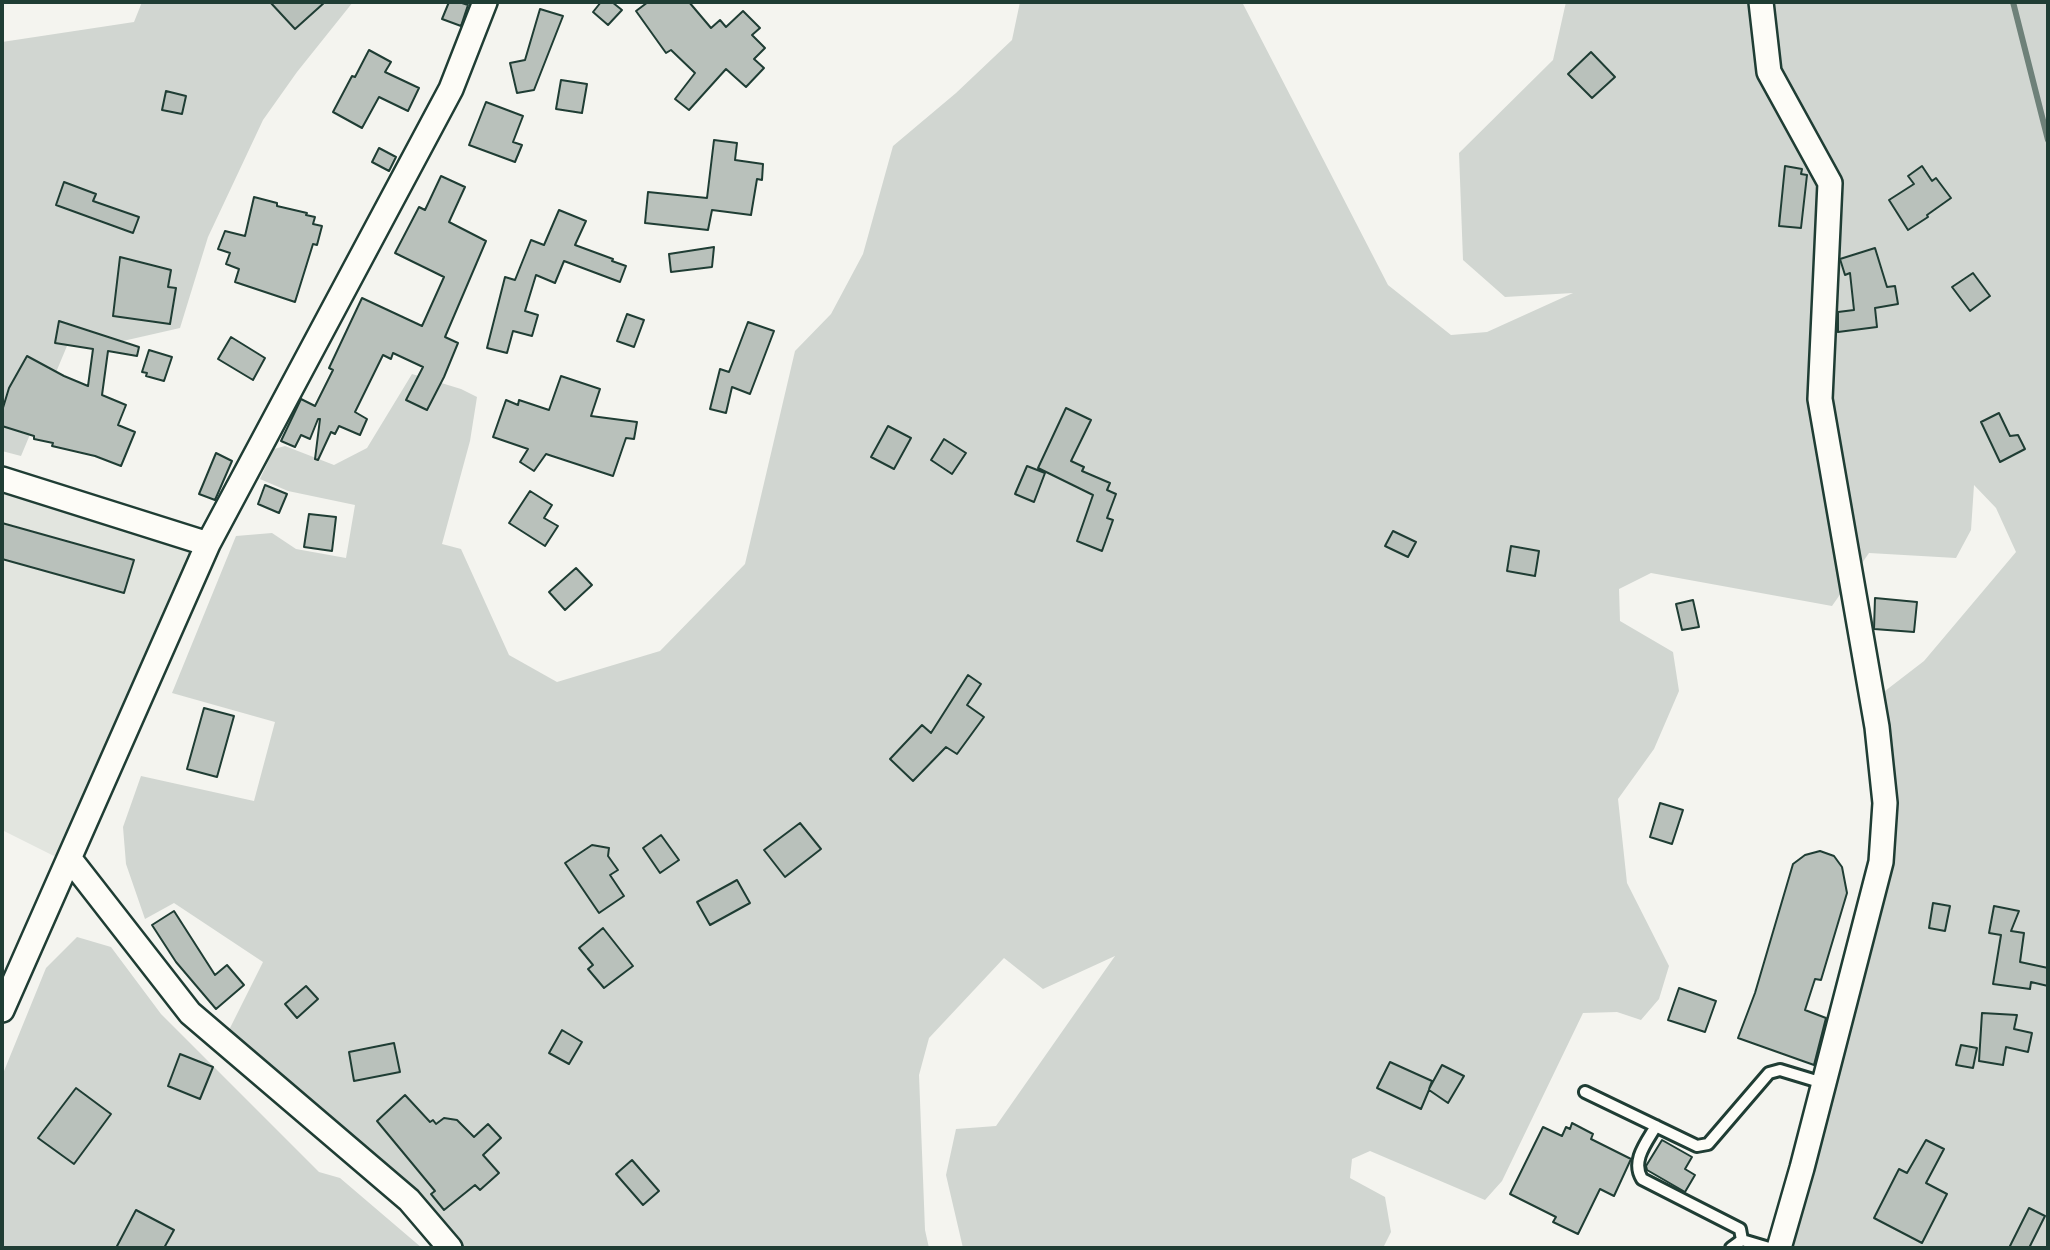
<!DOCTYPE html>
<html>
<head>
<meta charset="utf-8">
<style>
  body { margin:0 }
  #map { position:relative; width:2050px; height:1250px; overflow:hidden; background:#f4f4ef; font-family:"Playpen Sans",sans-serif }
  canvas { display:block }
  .frame { position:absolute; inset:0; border:4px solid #1f3d34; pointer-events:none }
</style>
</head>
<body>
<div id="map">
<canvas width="2050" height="1250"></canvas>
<div class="frame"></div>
</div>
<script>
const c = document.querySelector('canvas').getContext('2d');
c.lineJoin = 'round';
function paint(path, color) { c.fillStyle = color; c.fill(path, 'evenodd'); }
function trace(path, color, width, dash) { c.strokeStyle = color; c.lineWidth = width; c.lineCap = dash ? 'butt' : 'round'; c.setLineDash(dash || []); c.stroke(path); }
paint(new Path2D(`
  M2,490L191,547L56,857L2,830Z`), '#e2e5df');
paint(new Path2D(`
  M142,2H353L297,72L263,120L208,237L180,328L101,346H67L21,456L2,451V42L134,22Z
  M1020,2H1242L1388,285L1451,335L1487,332L1573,293L1505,297L1463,260L1459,153L1553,60L1566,2H2048V1248H1768L1886,882L1885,691L1924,661L2016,552L1996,508L1974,485L1971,530L1956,558L1869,553L1832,606L1651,573L1619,589L1620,621L1673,652L1679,691L1654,749L1618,799L1627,883L1669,966L1659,999L1641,1020L1617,1012L1583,1013L1502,1181L1485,1200L1370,1151L1352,1159L1350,1178L1385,1197L1391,1232L1383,1248H963L946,1175L956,1129L996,1126L1115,956L1043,989L1004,958L929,1038L919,1075L925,1230L929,1248H464L415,1190L228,1032L263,962L174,903L145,919L126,864L123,827L141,776L254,801L275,722L172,693L236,536L272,533L296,549L346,558L355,505L288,491L260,479L274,449L285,446L334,465L367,448L412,374L461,389L477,397L470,441L442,544L461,549L509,655L557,682L660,651L745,564L795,351L831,314L863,254L893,146L956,93L1012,40Z
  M77,937L111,947L161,1014L319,1172L340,1178L422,1248H2V1076L46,968Z`), '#d1d6d1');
trace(new Path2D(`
  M2013,2L2048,140`), '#6e8179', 6);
const building = new Path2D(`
  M270,2H325L295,29Z
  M449,2H459L468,5L461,26L442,19Z
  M601,2H612L622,10L608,25L593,12Z
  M648,2H689L711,28L720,20L726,27L743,11L760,28L752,35L765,48L754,59L764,68L746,87L726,69L689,110L675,99L695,73L671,50L666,53L636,11Z
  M540,9L563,16L534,90L517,93L510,63L525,60Z
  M369,50L391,62L385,72L419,88L408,111L379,97L362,128L333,112L352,76L355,77Z
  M1591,52L1615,77L1592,98L1568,74Z
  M561,80L587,84L582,113L556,109Z
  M166,91L186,96L182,114L162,110Z
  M486,102L523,116L513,142L522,145L515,162L469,145Z
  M714,140L737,143L735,160L763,164L762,180L757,179L751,215L712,210L708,230L645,223L648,192L707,198Z
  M379,148L396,157L389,171L372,162Z
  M1785,166L1802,169L1801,174L1807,175L1801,228L1779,226Z
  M1922,166L1932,181L1936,178L1951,198L1927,215L1928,217L1908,230L1889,200L1914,184L1908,176Z
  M441,176L465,187L449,222L486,241L445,337L458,343L444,377L427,410L406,400L423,367L393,353L391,359L383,355L355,412L367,419L360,435L339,426L335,434L331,432L318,460L315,459L320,419H318L310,439L301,435L295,447L281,441L301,399L315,406L333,370L329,368L362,298L422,326L444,277L395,253L419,207L425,210Z
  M64,182L96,194L93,201L139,217L133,233L56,205Z
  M254,197L277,203V206L307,213L306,215L315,217L313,224L322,226L317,245L313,244L295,302L235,282L239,269L226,264L230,253L218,249L225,231L245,236Z
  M559,210L586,221L575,245L613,259L612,261L626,266L620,282L564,261L555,283L536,275L525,311L538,315L532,336L513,331L507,353L487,348L505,277L515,280L531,240L544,245Z
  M714,247L712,267L671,272L669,254Z
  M1875,248L1887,287L1895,286L1898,304L1875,308L1877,327L1838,332V312L1854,310L1850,273L1845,275L1840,259Z
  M120,257L171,270L168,287L176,288L170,324L113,316Z
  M1973,273L1990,296L1970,311L1952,287Z
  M627,314L644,320L634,347L617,341Z
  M59,321L139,347L137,356L108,351L102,395L126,405L118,425L135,432L121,466L95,456L52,446L53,443L34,439V436L2,426V411L9,388L27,356L64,376L88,386L93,349L55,343Z
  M748,322L774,331L750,394L732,387L726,413L710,409L720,369L729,372Z
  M231,337L265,358L253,380L218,359Z
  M149,350L172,357L164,381L146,376L147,373L142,372Z
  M561,376L600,389L591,416L637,422L634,439L626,438L613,476L546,454L534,471L520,462L528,449L493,437L506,400L518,405L519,400L549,410Z
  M1066,408L1091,420L1071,461L1084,467L1082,471L1110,483L1107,490L1116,494L1107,518L1113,520L1102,551L1077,541L1093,495L1038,468Z
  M1999,413L2010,436L2018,435L2025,449L2000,462L1981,422Z
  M888,426L911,438L894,469L871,457Z
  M944,439L966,453L952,474L931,460Z
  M216,453L232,461L215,500L199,494Z
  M1027,466L1045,473L1034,502L1015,494Z
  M265,485L287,494L279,513L258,504Z
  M530,491L552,505L544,518L558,526L545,546L509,523Z
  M309,514L336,517L332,551L304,547Z
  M2,523L134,560L124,593L2,559Z
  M1393,531L1416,542L1408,557L1385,546Z
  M1511,546L1539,551L1535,576L1507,571Z
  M576,568L592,585L565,610L549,592Z
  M1875,598L1917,602L1914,632L1874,629Z
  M1693,600L1699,627L1682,630L1676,604Z
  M968,675L981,684L967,705L984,717L957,754L946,747L913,781L890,759L922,725L931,733Z
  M204,708L234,716L217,777L187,769Z
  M1660,803L1683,810L1672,844L1650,837Z
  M800,823L821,849L785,877L764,850Z
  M661,835L679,860L660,873L643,848Z
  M592,845L609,848L608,856L618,870L610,875L624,896L599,913L565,863Z
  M1820,851L1834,856L1842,867L1847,893L1821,980L1815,979L1805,1010L1826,1018L1814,1065L1738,1038L1755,993L1793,864L1805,855Z
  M737,880L750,903L710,925L697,902Z
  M1933,903L1950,906L1945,931L1929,928Z
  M1994,906L2019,911L2011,931L2024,933L2020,962L2048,968V986L2031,982L2030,989L1993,984L2001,935L1989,933Z
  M174,911L215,975L227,965L244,985L216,1009L176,962L152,925Z
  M603,928L633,966L604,988L588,969L593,965L579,948Z
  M306,986L318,999L297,1018L285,1004Z
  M1679,988L1716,1001L1705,1032L1668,1020Z
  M1982,1013L2017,1015L2014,1029L2032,1033L2028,1052L2006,1047L2003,1065L1979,1061Z
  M562,1030L582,1042L569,1064L549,1053Z
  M394,1043L400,1072L354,1081L349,1052Z
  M1961,1045L1977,1048L1973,1068L1956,1065Z
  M180,1054L213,1067L200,1099L168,1086Z
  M1390,1062L1432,1081L1429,1089L1442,1065L1464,1076L1448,1103L1429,1090L1421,1109L1377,1088Z
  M76,1088L111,1114L74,1164L38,1138Z
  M405,1095L430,1122L433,1120L436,1124L444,1118L457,1120L474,1137L488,1124L501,1138L483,1155L499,1173L480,1190L475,1185L444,1210L431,1194L435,1191L377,1121Z
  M1572,1123L1593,1134L1591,1139L1631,1159L1614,1196L1600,1189L1578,1234L1553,1222L1556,1217L1510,1194L1543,1127L1562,1136L1566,1127L1570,1129Z
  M1662,1140L1692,1157L1685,1169L1695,1175L1685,1192L1647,1170L1646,1166Z
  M1926,1140L1944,1149L1926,1183L1947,1194L1922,1243L1874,1218L1899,1169L1907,1173Z
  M632,1160L659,1191L643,1205L616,1174Z
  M2029,1208L2045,1216L2029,1248H2009Z
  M136,1210L174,1230L164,1248H116Z`);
paint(building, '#b9c1bb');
trace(building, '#1f3d34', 2);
const service = new Path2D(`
  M1585,1092L1697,1146L1708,1144L1769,1073L1780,1070L1823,1083
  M1656,1126C1646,1143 1631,1161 1642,1179L1740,1229L1742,1240L1731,1248
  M1742,1240L1769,1248`);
const minor = new Path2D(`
  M1761,2L1769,72L1830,183L1820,399L1877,727L1885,803L1881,862L1802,1168L1779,1248
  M2,479L208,544L451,89L485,2
  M70,859L190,1013L409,1200L450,1248
  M2,1010L208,544`);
trace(service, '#1f3d34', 16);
trace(minor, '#1f3d34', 28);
trace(service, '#fdfcf7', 10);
trace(minor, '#fdfcf7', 23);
</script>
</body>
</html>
